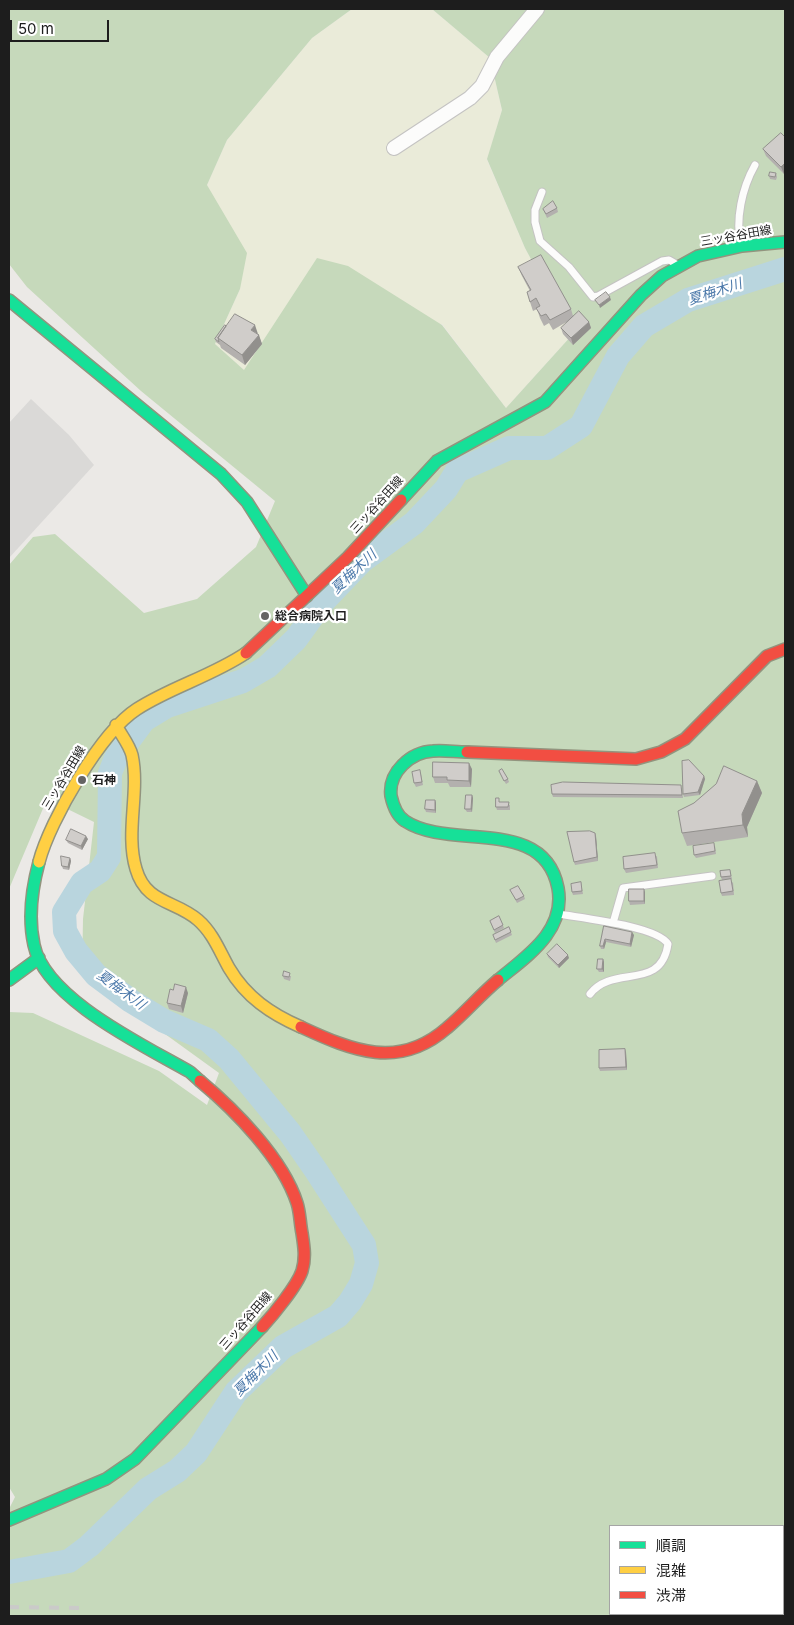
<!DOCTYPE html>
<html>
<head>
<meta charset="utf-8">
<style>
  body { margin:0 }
  #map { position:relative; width:794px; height:1625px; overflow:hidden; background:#ebe9e6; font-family:Inter,"Noto Sans JP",sans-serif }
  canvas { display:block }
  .frame { position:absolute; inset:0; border:10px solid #1d1d1d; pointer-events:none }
  .legend { position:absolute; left:609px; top:1525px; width:175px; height:90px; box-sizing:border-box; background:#fff; border:1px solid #a5a5a5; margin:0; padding:6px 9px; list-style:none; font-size:15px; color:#1d1d1d }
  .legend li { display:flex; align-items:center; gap:10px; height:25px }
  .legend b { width:25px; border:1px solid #a5a5a5 }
  .scale { position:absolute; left:10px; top:20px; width:99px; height:22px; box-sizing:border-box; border:2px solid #1d1d1d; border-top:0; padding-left:6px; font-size:15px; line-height:18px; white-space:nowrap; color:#1d1d1d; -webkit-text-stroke:4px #fff; paint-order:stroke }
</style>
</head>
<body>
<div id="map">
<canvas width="794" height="1625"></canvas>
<div class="frame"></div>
<ul class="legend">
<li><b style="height:6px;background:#16e098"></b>順調</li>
<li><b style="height:6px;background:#ffcf43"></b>混雑</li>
<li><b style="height:6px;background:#f24e42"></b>渋滞</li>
</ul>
<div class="scale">50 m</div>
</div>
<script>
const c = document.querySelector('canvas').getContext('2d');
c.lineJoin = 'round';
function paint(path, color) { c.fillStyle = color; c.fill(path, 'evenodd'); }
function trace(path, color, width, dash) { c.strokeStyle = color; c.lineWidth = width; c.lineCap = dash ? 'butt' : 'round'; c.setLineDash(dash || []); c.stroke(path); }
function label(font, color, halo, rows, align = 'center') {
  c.font = font + ' Inter,"Noto Sans JP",sans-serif'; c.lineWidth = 4.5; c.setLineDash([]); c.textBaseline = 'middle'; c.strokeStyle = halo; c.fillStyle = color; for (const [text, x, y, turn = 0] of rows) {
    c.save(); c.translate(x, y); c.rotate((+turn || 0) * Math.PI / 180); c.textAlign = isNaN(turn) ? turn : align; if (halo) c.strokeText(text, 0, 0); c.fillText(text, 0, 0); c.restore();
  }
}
paint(new Path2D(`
  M31,399L69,435L94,465L9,558V423Z`), '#dad9d7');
paint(new Path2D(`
  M352,9H432L490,58L502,110L487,160L525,248L572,335L506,408L442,324L244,370L215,344L240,289L207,185L227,140L312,38Z`), '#eaebd9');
paint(new Path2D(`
  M9,9H352L312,38L227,140L207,185L247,253L240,289L215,344L244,370L317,258L348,266L442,325L506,408L572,335L525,248L487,159L502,110L490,58L432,9H785V1616H9V1509L15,1497L9,1487V1012L33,1013L159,1071L207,1105L219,1073L82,974L83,919L94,822L47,799L9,889V565L33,537L55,534L144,613L197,599L256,547L275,501L141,391L27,287L9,264ZM610,1526H783V1614H610Z`), '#c6d9bb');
trace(new Path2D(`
  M9,1572L69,1561L89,1546L148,1489L177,1471L196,1453L236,1392L283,1347L338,1316L350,1302L361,1284L367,1263L364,1245L317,1172L290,1133L229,1059L208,1040L164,1021L131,1001L96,975L76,951L65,931L64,912L82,883L100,871L109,857L110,773L116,758L144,720L167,706L243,681L267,667L296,639L322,603L362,561L414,523L446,489L457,471L509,448H547L581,426L618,356L644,326L688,300L785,269`), '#b9d5de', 24);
const lane = new Path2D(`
  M542,192L535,210V222L540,241L569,267L593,297L598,296L662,261L669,260L676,264
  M741,245C735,220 742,188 755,165
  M559,914C581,918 657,926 668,944C661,992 613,964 590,994
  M613,923L623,888L712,876`);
const street = new Path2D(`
  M394,148L470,98L482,86L497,57L537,9`);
const fast = new Path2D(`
  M9,300L221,474L247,502L307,596
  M401,500L437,461L545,402L641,295L662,276L698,256L742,246L785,242
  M467,752C456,752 444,750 433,751C411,752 388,772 391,796C393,805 397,816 405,821C450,851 544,815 558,888C566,931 527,956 498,980
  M39,862C32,888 28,918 34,945C45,999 145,1046 190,1072L200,1081
  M9,980L39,958
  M9,1520L106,1479L135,1459L262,1327`);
const slow = new Path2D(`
  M116,725C121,735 129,744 132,755C140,792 125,832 136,869C146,904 175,900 198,920C213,933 220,952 229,968C246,997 271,1014 301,1027
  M39,862C50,820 101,732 137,709C171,687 212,676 246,653`);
const jam = new Path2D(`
  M246,653L348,557L401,500
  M467,752L636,759L661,752L685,739L767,656L785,649
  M301,1027C353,1051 399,1070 447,1028C465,1013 480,995 498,980
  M200,1081C235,1110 283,1159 297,1203C300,1212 300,1223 302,1233C304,1246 306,1258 302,1271C297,1286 273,1315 262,1327`);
trace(lane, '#c4c3c2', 9);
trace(street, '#c4c3c2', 16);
trace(fast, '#92947e', 14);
trace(slow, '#92947e', 14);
trace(jam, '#92947e', 14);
trace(lane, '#fcfcfb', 7);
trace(street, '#fcfcfb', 14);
trace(fast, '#16e098', 11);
trace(slow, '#ffcf43', 11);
trace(jam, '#f24e42', 11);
trace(new Path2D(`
  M9,1607L80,1608`), '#cacac9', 4, [10, 10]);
paint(new Path2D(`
  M785,137V172L784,174L766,156L763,149Z
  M776,173L777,177L776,180L770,179L769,176Z
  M557,208L558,212L547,218L543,209Z
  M518,267L571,309L573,316L589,322L591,328L573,345L563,334L561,328L568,321L553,330L549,323L544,326L540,318L537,309L533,311L530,302V291L522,276Z
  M226,326L258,334L262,344L245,365L221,348L220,345L216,342L215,339Z
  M472,769L471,787H450L448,783H435L433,777Z
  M499,771L508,779L509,782L506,784Z
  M421,774L423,785L416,787L414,783Z
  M704,776L705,779L700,795L684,797L683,794Z
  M757,781L762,793L747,827L748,837L687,846L682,833Z
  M682,788L683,798L553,797L552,794Z
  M472,795L473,798L472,812H467L465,809Z
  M435,800L436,803V813L426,812L425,809Z
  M501,802L510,805V810H497L496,807Z
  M595,833L596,836L598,861L575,865L574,862Z
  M88,839L82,850L68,843L66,840Z
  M715,846L716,854L696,858L694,855Z
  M657,856L658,868L626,873L624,869Z
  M70,858L71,861L69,870L63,869L62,866Z
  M730,870L732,879L722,880L721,877Z
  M581,882L583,894L573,895L572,892Z
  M733,882L734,895L722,896L721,893Z
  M510,890L524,896L525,899L517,903Z
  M645,892V904L630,905L629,901Z
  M499,916L504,928L495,933L490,921Z
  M604,926L634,935L631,947L606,942L604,949H601L600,946Z
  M509,927L512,935L496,943L493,935Z
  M547,954L569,958L559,968L548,957Z
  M603,959L604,962V972H599L597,969Z
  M283,976H291L290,981L284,979Z
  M173,990L188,993L183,1013L169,1009L167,1003Z
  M626,1052L627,1070L600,1071L599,1068Z`), '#b3b0ae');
paint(new Path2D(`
  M785,163V172L784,174L781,167Z
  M610,297L611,300L600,308L599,305Z
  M589,322L591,328L573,345L571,338Z
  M255,325L258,334L251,330Z
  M259,335L262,344L245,365L242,355Z
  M469,763L472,769L471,787L469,781Z
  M704,776L705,779L700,795L698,792Z
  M757,781L762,793L747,827L748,837L743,825L742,814Z
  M472,795L473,798L472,812L471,809Z
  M435,800L436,803V813L435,810Z
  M595,833L596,836L598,861L597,857Z
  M86,836L88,839L82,850L81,846Z
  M70,858L71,861L69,870L68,867Z
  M644,889L645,892V904L644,901Z
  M632,932L634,935L631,947L630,944Z
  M605,939L606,942L604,949L603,946Z
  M568,955L569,958L559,968L558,965Z
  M603,959L604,962V972L602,969Z
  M186,987L188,993L183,1013L181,1006Z
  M625,1049L626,1052L627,1070L626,1067Z`), '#92908d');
const building = new Path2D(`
  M781,133L785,137V163L781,167L763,149Z
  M770,172L776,173L775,177L769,176Z
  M553,201L557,208L546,214L543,209Z
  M541,255L571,309L550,320L546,314L541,316L536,308L540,306L536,298L530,302L527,292L531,290L518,267Z
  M606,292L610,297L599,305L595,300Z
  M579,311L589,322L571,338L561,328Z
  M235,314L255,325L251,330L259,335L242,355L218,338Z
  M225,325L226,326L218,338L219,342L215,339Z
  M689,760L704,776L698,792L683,794L682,761Z
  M433,762L469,763V781L447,780V777H433Z
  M724,766L757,781L742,814L743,825L682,833L678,811L694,803L716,784Z
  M502,769L508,779L504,781L499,771Z
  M420,770L422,782L414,783L412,772Z
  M563,782L681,785L682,795L552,794L551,785Z
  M466,795H472L471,809H465Z
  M496,798H499V802H509L508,807H496Z
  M426,800H435V810L425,809Z
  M71,829L86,836L81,846L66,840Z
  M590,831L595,833L597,857L574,862L567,832Z
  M714,843L715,851L694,855L693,846Z
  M655,853L657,865L624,869L623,857Z
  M61,856L70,858L68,867L62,866Z
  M730,870L731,876L721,877L720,871Z
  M731,879L733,891L721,893L719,881Z
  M581,882L582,891L572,892L571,884Z
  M518,886L524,896L516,900L510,890Z
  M629,889H644V901H629Z
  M499,916L503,925L494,930L490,921Z
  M604,926L632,932L630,944L605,939L603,946H600Z
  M509,927L511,932L495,940L493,935Z
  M557,944L568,955L558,965L547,954Z
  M598,959H603L602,969H597Z
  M284,971L290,973L289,977L283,976Z
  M175,984L186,987L181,1006L167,1003L170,989L173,990Z
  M625,1049L626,1067L599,1068V1050Z`);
paint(building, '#d0cdca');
trace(building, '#92908d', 1);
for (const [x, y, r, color] of [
  [265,616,5,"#656463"],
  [82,780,5,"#656463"]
]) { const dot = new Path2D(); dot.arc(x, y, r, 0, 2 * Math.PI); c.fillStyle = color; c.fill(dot); trace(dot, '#fff', 2); }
label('12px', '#1d1d1d', '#fff', [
  ["三ッ谷谷田線",736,236,-10],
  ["三ッ谷谷田線",377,505,-48],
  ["三ッ谷谷田線",64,778,-59],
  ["三ッ谷谷田線",246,1321,-49]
]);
label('bold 12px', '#1d1d1d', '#fff', [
  ["総合病院入口",275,616],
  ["石神",92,780]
], 'left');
label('italic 14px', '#4c79aa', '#fff', [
  ["夏梅木川",715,292,-18],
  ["夏梅木川",354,572,-43],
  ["夏梅木川",121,990,36],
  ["夏梅木川",256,1374,-45]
]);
</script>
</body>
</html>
